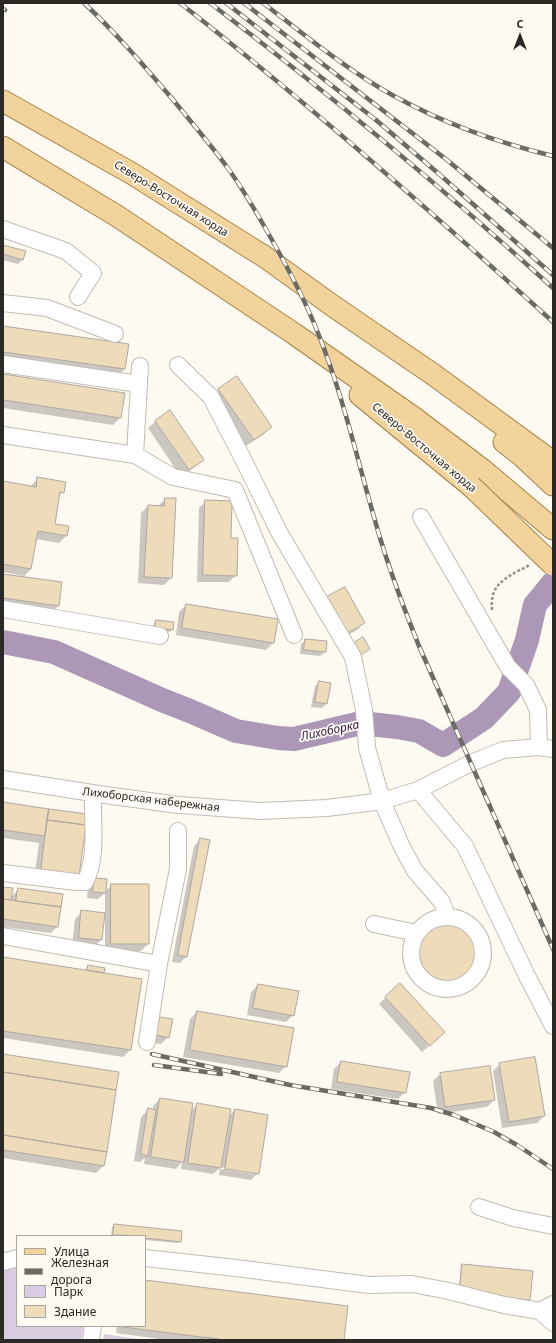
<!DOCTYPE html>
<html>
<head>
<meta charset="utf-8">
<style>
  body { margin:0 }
  #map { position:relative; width:556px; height:1343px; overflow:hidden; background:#fef9f1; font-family:"Noto Sans",sans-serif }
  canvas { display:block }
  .frame { position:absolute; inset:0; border:4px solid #2a2926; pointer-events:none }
  .legend { position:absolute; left:16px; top:1235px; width:130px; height:92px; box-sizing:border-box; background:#fef9f1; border:1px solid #a9a6a0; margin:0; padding:5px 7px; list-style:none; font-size:12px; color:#2a2926 }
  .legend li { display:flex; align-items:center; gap:8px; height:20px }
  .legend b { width:20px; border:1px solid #a9a6a0 }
  .north { position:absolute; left:500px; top:16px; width:40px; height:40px; -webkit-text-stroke:3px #fef9f1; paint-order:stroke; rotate:0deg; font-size:11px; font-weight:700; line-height:16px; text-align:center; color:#2a2926 }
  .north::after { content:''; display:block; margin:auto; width:14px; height:18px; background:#2a2926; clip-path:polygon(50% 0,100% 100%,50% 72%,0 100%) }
</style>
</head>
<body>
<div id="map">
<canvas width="556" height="1343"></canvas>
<div class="frame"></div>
<ul class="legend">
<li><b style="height:5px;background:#f1d39b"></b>Улица</li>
<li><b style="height:5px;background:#6c6a65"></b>Железная дорога</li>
<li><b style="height:11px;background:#dacce1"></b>Парк</li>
<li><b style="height:11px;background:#eedbba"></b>Здание</li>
</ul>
<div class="north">С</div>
</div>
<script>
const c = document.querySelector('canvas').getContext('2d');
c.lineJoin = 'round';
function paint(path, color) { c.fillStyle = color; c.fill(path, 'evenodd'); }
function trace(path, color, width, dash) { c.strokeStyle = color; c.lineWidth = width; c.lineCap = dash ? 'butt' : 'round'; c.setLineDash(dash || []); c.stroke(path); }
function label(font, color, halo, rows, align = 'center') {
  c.font = font + ' "Noto Sans",sans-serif'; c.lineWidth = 3.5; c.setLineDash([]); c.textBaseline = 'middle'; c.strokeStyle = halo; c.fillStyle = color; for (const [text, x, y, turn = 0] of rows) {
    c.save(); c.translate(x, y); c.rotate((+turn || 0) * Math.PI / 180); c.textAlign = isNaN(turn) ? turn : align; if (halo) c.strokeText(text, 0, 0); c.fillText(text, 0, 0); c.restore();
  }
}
paint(new Path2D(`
  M17,1263V1326H84L81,1340H3V1268Z
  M104,1334L146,1340H103Z`), '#dacce1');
paint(new Path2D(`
  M3,246L22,260L18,264L3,260Z
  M3,327L125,369L115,378L3,362Z
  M3,375L120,418L113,425L3,408Z
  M219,390L271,427L264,434L246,446L212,397Z
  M170,411L203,459L196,466L181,477L148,428L155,422Z
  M38,478L63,492L58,497L53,525L66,536L59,543L36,539L31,569L24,576L3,572V482L30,487Z
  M165,499L171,578L164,585L138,583L141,513L148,506H158Z
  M206,501L230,539L236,575L229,582H197L199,508Z
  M3,575L58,606L51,613L3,606Z
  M344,589L364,623L357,630L337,641Z
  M186,605L273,643L266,650L176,635L179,612Z
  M156,621L173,623L172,630L170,632L153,630L154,623Z
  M306,640L325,652L320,656L300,654L301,644Z
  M320,682L330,684L326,704L322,708L311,707L315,686Z
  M3,803L86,814L78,876L34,878L39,843L3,838Z
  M201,839L187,956L180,963L172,962L194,846Z
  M95,879L105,891L112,885L148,944L141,951H105V921H103L101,940L94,947L72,945L75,919L82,912L105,914V893L98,899L87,898L88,886Z
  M3,888L11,897L19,889L58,926L51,933L3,927Z
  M446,924L457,926L467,931L473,940L476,951L475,962L469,971L452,986L442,988L431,987L421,981L414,972L412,962L413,951L419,941L426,934L435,927Z
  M3,959L84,971L89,966L104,969L103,974L130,1050L123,1057L3,1038Z
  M258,985L293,1015L286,1022L247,1015L251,992Z
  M386,997L437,1039L422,1052L379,1004Z
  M197,1012L286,1066L279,1073L183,1057L190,1019Z
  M160,1018L168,1037L161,1044L150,1042L153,1025Z
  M3,1055L103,1166L96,1173L3,1158Z
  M341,1062L405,1092L398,1099L331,1089L334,1069Z
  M500,1064L544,1116L537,1123L502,1128L493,1071Z
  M440,1074L494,1100L487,1107L438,1114L433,1081Z
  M160,1099L191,1111L198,1104L228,1117L235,1110L258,1173L251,1180L219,1175L220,1168L213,1174L181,1169L182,1162L176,1169L144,1164L145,1158L140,1162L134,1161L141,1117L148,1110H153V1106ZM220,1167L253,1172V1174L220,1169Z
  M114,1225L180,1241L178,1243L145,1240V1236H111L112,1227Z
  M463,1265L529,1299L527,1301L458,1295L461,1267Z
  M145,1281L343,1340H166L116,1333L117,1326H145Z`), '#0003');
trace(new Path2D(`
  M3,642L54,652L162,700L190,711L236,731L278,738L294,739L361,723L397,727L419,731L443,745L484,718L509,692L527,640L535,605L553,583`), '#ac98b6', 24);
const building = new Path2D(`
  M3,245L26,251L23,260L3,254Z
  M3,326L129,344L125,369L3,352Z
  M3,374L125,393L121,418L3,400Z
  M237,376L272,427L254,440L218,389Z
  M170,410L204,460L189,470L155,421Z
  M37,477L66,482L64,493L60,492L55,524L69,526L67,536L38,531L31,569L3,564V481L36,487Z
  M165,498H176L172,578L144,577L148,505L164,506Z
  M205,500L232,501L231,538H238L237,576L203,575Z
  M3,574L62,582L59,606L3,598Z
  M345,587L365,623L344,635L323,599Z
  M186,604L278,619L274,643L182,628Z
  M156,620L174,622L173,630L155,628Z
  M363,637L370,649L361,655L354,643Z
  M305,639L327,641L326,652L304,650Z
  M319,681L331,683L327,704L315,702Z
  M3,802L49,809L45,836L3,830Z
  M49,809L87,814L86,825L47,820Z
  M47,820L86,825L79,876L41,871Z
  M200,838L210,840L187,957L178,955Z
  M94,878L107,879L106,893L93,892Z
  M111,884H149V944H111Z
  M3,887L13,888L11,900L3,899Z
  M18,888L63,894L61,907L16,901Z
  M3,899L61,907L58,927L3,919Z
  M81,910L105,913L102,940L79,938Z
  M419 952a29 29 0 1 1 58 0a29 29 0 1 1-58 0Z
  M3,957L142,979L131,1050L3,1031Z
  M88,965L105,968L104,973L87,970Z
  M400,983L445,1032L430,1046L385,997Z
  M258,984L299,991L294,1016L253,1008Z
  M197,1011L294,1028L287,1067L190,1050Z
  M160,1017L173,1019L169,1038L156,1035Z
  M3,1054L119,1072L116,1090L3,1072Z
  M535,1057L545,1116L509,1122L499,1063Z
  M341,1061L410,1072L406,1093L337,1082Z
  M490,1066L495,1100L445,1107L440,1073Z
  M3,1072L116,1090L107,1152L3,1135Z
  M160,1098L193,1103L184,1162L151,1157Z
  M197,1103L231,1109L221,1168L188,1163Z
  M148,1108L156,1110L148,1156L141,1154Z
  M235,1109L268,1115L259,1174L225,1169Z
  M3,1135L107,1152L104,1166L3,1150Z
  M114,1224L182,1231L181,1242L145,1238V1236L113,1235Z
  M462,1264L533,1271L530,1300L460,1293Z
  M145,1280L348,1306L344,1340H224L123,1327L145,1326Z
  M204,1337L224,1340H204Z`);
paint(building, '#eedbba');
trace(building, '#ada8a1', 1);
const minor = new Path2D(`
  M3,229L66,251L93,273L78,297
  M3,303L47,308L115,334
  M3,364L139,384
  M178,365L211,397L247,467L279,532L353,657L364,710L367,748L382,801L401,845L415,871L442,902L447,916
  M3,435L135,455L173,477L235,490L294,635
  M135,455L140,366
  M421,517L508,667L526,685L538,710L539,747
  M3,609L160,636
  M3,779L105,795L179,805L261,811L327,808L382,801L418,790L471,763L503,750L539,747L553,749
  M418,790L465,846L527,976L553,1026
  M3,873L76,882H85C98,858 92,821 93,794
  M411 953a36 36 0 1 1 72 0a36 36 0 1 1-72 0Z
  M374,924L416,933
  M3,936L159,964L178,869V831
  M147,1042L159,964
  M479,1207L513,1218L553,1226
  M145,1258L236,1268L369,1285L412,1284L449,1291L504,1305L540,1311L553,1304
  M3,1262L17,1258
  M540,1311L553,1323
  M91,1340L93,1326`);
const major = new Path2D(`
  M3,101L131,173L265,257L333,306L434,375L553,462
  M3,147L117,216L293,333L413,417L483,470L553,529
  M360,395L471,486
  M504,442L522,456L553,485`);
trace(minor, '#c0bcb4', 18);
trace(major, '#a58447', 23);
trace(new Path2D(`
  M492,610C490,589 499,582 516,572C521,569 526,568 530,564`), '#94918b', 2.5, [3, 2]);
trace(minor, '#fff', 16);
trace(major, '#f1d39b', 21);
const rail = new Path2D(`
  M84,3C117,34 145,67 174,101C192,123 211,145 227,167C244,190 258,215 272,240C289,270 305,300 318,333C345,400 360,472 381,541C392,577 405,611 419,646L553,949
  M180,3C309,104 432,212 553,322
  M210,3C328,93 443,188 553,288
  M226,3L376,120L439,174L553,275
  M244,3L447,160L553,248
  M263,3C305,35 348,71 394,96C443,123 499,143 553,156
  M3,9L5,10
  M152,1054L290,1085L431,1108L454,1115L494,1132L517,1145L553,1169
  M154,1065L221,1074`);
trace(rail, '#6c6a65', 4.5);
trace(rail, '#fef9f1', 3, [9]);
const majorBridge = new Path2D(`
  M471,486L553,565`);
trace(majorBridge, '#a58447', 23, []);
trace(majorBridge, '#f1d39b', 21);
label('11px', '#2a2926', '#fef9f1', [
  ["Северо-Восточная хорда",171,199,32],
  ["Северо-Восточная хорда",424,448,40],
  ["Лихоборская набережная",151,800,7]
]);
label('italic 12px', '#3d2149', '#fef9f1', [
  ["Лихоборка",330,731,-12]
]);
</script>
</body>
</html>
